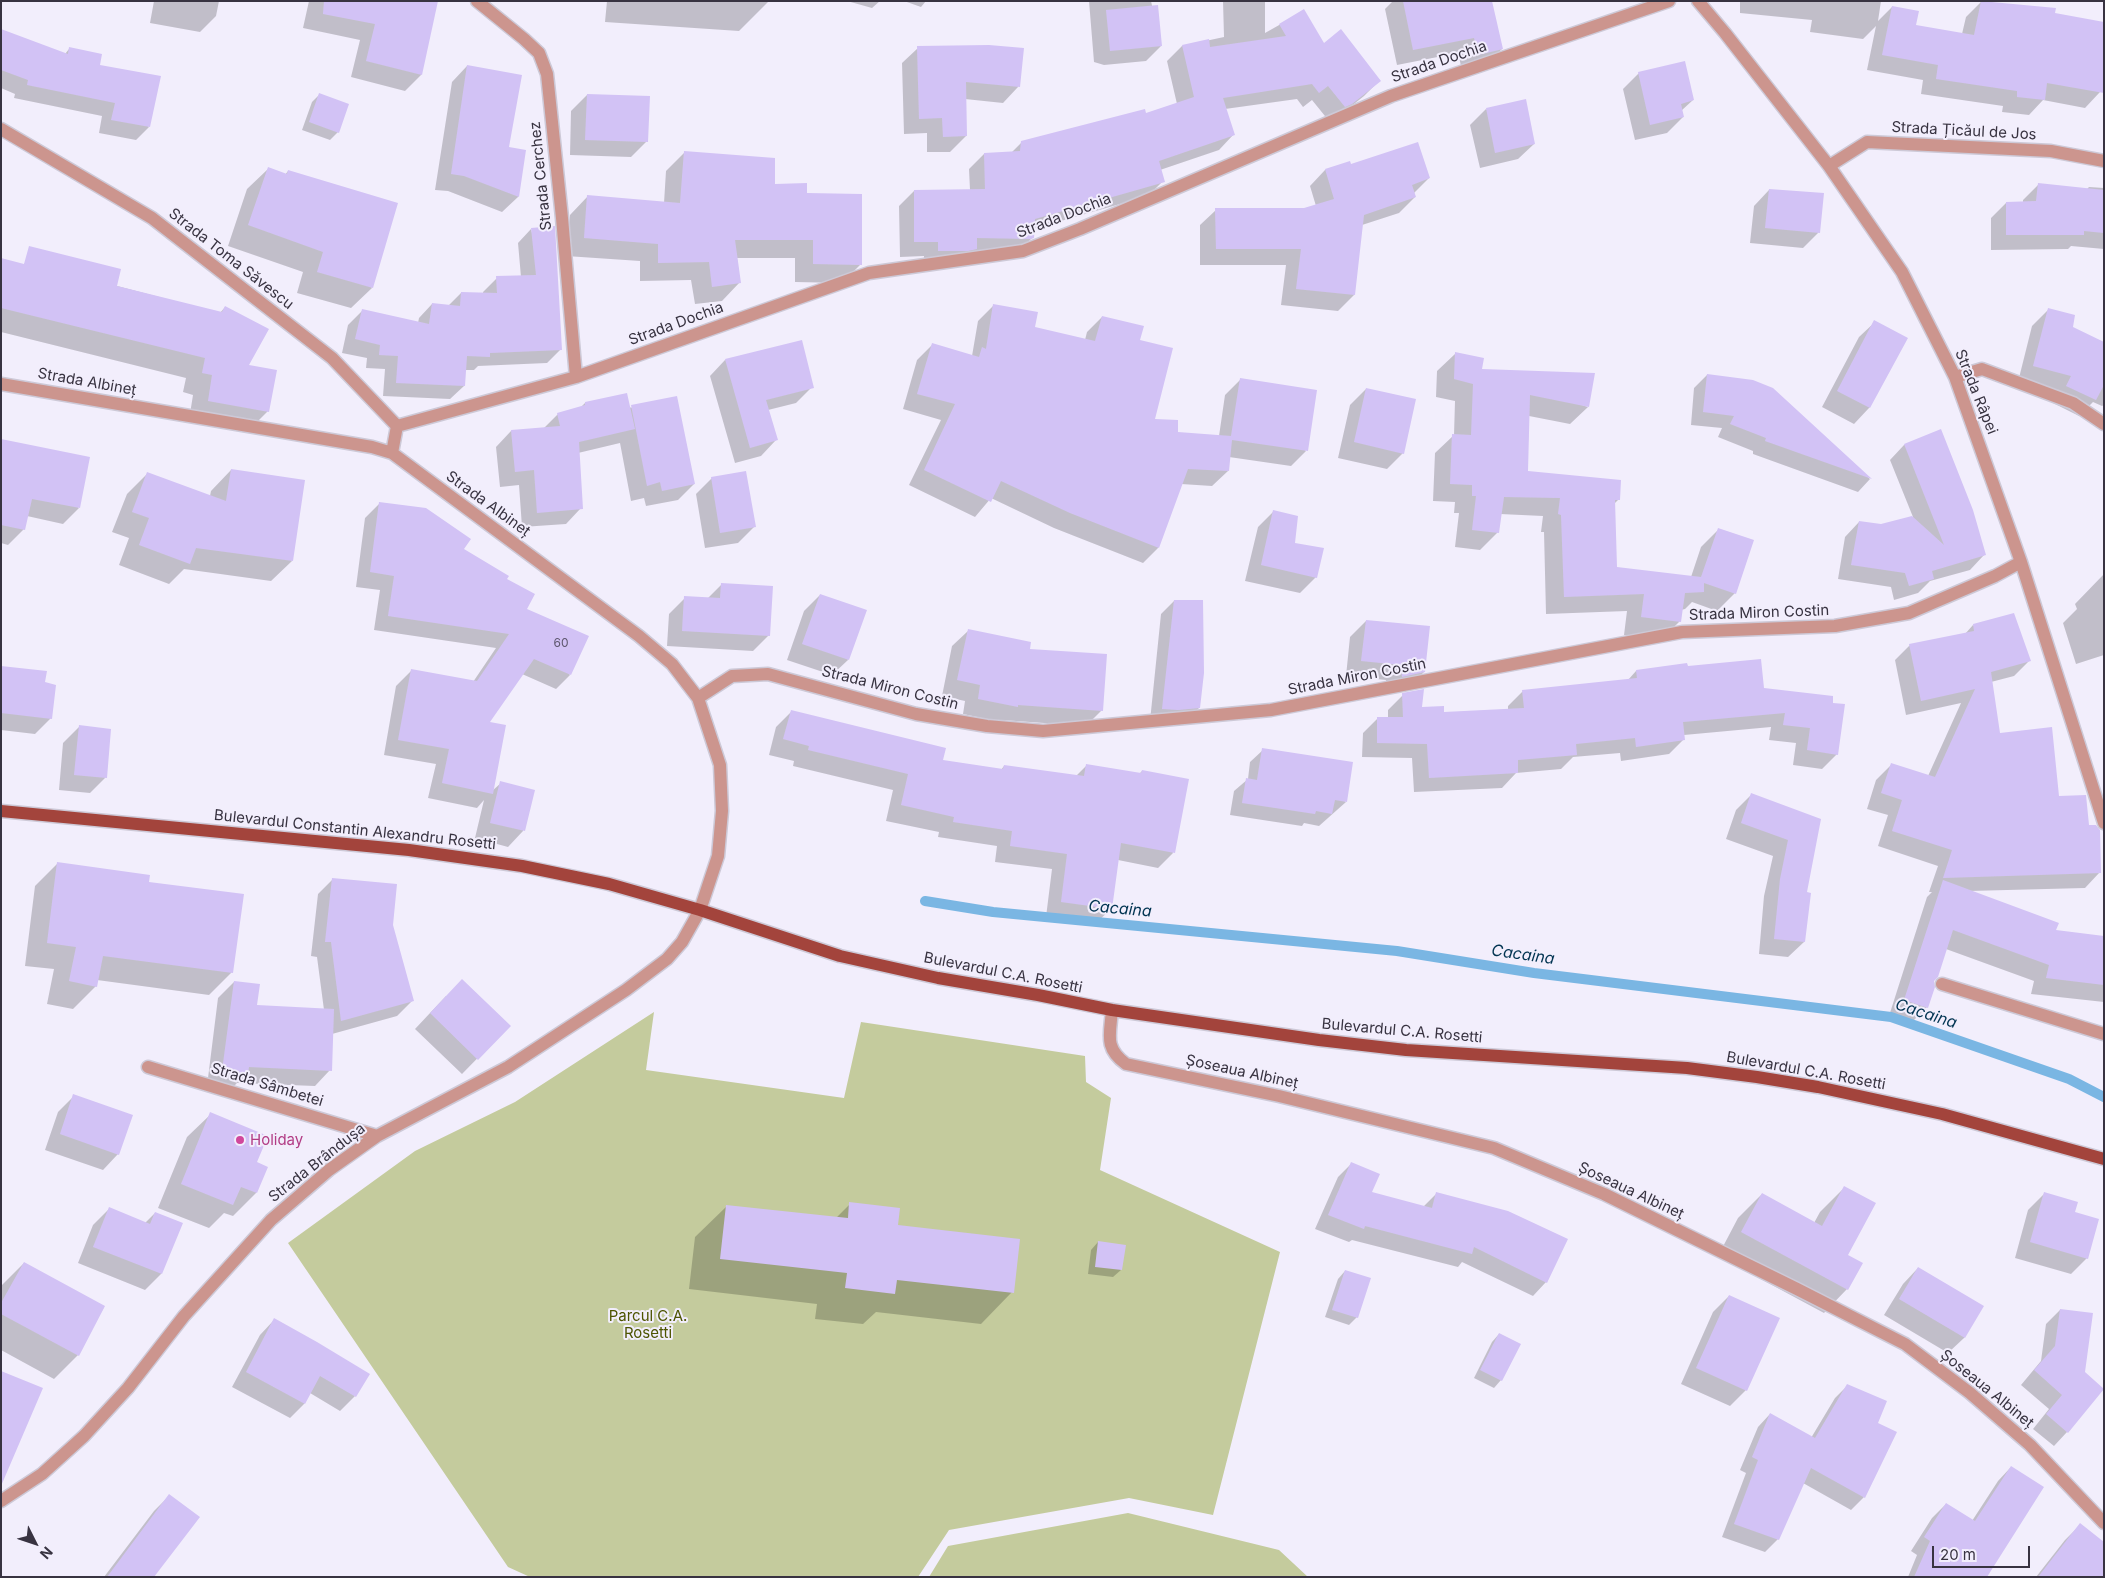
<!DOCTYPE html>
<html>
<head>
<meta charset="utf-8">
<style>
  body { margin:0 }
  #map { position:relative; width:2105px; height:1578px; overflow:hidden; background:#f2eefc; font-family:Inter,sans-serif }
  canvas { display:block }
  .frame { position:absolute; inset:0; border:2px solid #383341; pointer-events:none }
  .north { position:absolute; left:10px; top:1518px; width:50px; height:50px; -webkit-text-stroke:4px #f2eefc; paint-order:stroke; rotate:131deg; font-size:14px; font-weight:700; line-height:20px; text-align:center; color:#383341 }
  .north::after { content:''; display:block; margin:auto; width:18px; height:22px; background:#383341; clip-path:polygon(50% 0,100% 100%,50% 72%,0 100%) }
  .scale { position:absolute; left:1932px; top:1546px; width:98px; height:22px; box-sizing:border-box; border:2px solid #383341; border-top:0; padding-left:6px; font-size:15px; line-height:18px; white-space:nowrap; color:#383341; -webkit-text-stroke:4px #f2eefc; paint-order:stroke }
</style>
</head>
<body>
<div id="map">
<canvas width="2105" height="1578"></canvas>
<div class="frame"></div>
<div class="north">N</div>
<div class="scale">20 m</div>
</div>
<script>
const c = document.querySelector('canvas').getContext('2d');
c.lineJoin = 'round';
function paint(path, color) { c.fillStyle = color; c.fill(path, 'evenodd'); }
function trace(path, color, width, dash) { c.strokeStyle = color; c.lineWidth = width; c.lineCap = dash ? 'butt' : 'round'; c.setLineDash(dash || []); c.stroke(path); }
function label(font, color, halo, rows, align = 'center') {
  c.font = font + ' Inter,sans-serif'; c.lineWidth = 4; c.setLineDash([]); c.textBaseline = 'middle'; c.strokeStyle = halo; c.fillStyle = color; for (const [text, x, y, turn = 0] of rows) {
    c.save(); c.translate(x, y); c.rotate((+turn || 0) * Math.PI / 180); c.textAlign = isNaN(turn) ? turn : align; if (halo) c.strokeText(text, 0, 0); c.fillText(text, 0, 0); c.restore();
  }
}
paint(new Path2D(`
  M654,1012L646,1070L844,1098L861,1022L1085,1056L1086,1082L1111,1098L1100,1170L1280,1252L1213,1515L1129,1498L949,1530L918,1577H530L508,1567L288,1243L415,1151L515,1102Z
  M1128,1513L1279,1550L1308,1577H929L948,1546Z`), '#c4cb9d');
paint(new Path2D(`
  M154,1H219L216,16L200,32L150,23Z
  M309,1H437L421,75L405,91L351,77L360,40L303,28Z
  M607,1H769L739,31L605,22Z
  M847,1H880L872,8Z
  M904,1H926L921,7Z
  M1089,1H1151L1161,46L1146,61L1104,65L1094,62Z
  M1223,1H1265V33L1304,11L1324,44L1380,80L1364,96L1335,119L1329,121L1312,100L1303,107L1297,99L1225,109L1234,134L1219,150L1160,170L1163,181L1148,196L1033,229V237L1017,253L923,266L924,256L900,257L899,206L914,191L970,190L969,169L984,154L1011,153L1022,142L1145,115L1177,104L1167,61L1182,46L1224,37Z
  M1393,1H1490L1502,49L1486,64L1462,70L1458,53L1397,65L1385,9Z
  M1740,1H1881L1878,21L1892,7L1915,26L1962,34L1966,17L1982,1L2054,14L2100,92L2085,108L2043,100L2029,115L2002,112L2003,106L1921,94L1923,80L1867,70L1876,26L1863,39L1810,32L1812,20L1740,13Z
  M1,32L65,54L69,49L98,66L149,127L136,140L99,133L102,116L14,98L15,94L1,88Z
  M918,48L1023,50L1018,87L1003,103L965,99L966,136L950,152H927V133L904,134L902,63Z
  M467,66L508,149L524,151L518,197L502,212L448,191L435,190L452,82Z
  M1639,73L1693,100L1681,111L1683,117L1667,133L1635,140L1623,89Z
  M320,94L338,132L330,140L302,130L312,102Z
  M587,95L647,141L631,157L570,155L571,111Z
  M1486,109L1534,144L1518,159L1480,168L1470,125Z
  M685,152L806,195L861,264L842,283L795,282V258H737L740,282L722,301L695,304L691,280L640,281V261L566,256L570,215L588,196L664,203L666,171Z
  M1350,166L1429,178L1413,194L1415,197L1399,213L1362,225L1354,295L1338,311L1281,305L1286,265H1200V225L1216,210L1304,209L1316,206L1310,186L1325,170Z
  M268,169L285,175L288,171L372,288L351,308L297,293L303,272L228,246L247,189Z
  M2038,185L2086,190L2089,187L2104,188V249L2071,246L2068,249L1991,250V218L2006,203L2023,202V200Z
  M1769,190L1819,232L1803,248L1750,243L1754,206Z
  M531,229L561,349L547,363L478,366L474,370H465L464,386L450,399L383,396L385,369L366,368L367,358L342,353L348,325L362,311L418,323L419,318L432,304L448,306L461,293L483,294V292L497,278L521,277L518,243Z
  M1,259L23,265L26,262L220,313L225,307L247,366L268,411L248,431L189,420L193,395L183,392L186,378L1,332Z
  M993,306L1033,328L1085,340L1087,332L1102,317L1139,340L1153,421L1177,433L1219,436L1225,395L1240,380L1306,451L1291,466L1229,457L1228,471L1212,486L1181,484L1158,548L1143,563L1054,528L991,498L975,517L909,485L941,420L903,409L917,360L932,345L972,356L978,321Z
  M2048,310L2071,327L2104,344V405L2102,406L2093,402L2079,416L2051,402L2056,392L2018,382L2032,326Z
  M1875,322L1906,338L1869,408L1854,424L1822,407L1859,337Z
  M1455,354L1480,370L1588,407L1570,424L1529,416L1527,472L1618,500L1614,504L1616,568L1691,577L1701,547L1719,529L1735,593L1717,611L1692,602L1685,609L1681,610L1680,621L1662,639L1624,635L1627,611L1546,614L1544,532H1541L1543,516L1500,514L1498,532L1480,550L1455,547L1459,513H1454L1455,502L1433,501L1435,453L1454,435L1455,401L1436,397L1437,371Z
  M725,360L812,387L796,403L768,410L776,440L761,456L735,463L710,376Z
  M1707,375L1772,389L1870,479L1858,492L1753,454V451L1718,437L1722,428L1691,425L1694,388Z
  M1366,389L1403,453L1387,469L1338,458L1350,405Z
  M585,403L629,409L631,407L694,484L678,500L646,506L644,498L631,501L620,443L578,453L581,508L566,524L522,527L519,485L500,487L496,447L511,431L543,429L558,414L581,407Z
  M1940,431L1984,555L1970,570L1930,581L1918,593L1894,600L1891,587L1838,579L1845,537L1859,522L1881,525L1913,517L1890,460L1904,445Z
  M1,441L79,508L63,524L27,516L24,529L8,545L1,543Z
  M231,470L292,561L271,581L184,569L169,584L119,565L129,538L112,532L127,494L147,474L210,496L211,491Z
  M712,478L754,527L738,543L705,548L696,494Z
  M380,503L462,549L505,580L570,675L556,689L522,674L488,723L492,791L501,783L534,791L523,831L508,847L475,838L484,800L477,808L428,798L436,764L384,755L396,686L411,671L473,682L496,648L374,630L380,590L356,587L365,518Z
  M1273,512L1316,577L1300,593L1245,581L1258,527Z
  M2104,574V655L2076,664L2063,623L2077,609L2075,604Z
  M722,584L769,635L753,651L667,646L669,614L685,598L707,599Z
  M820,595L848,660L832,675L787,660L804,611Z
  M1174,601L1199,708L1186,721H1150L1161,614Z
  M1366,621L1424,672L1408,688L1386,692V680L1346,676L1350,637Z
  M1973,625L2029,661L2014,676L1991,682L1999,735L2088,826L2100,872L2085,888L1969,891L2055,931L2104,937V1002L2031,994L2034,981L1946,949L1933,981L1927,1007L1911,1023L1889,1016L1927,897L1932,892H1929L1938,866L1878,846L1888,815L1867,809L1876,780L1891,765L1928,776L1961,703L1906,715L1895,660L1910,645L1965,634Z
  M968,631L1028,650L1102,710L1086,726L1002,720L1001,722L963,714L965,701L942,696L952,646Z
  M1,667L43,683L51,718L35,734L1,730Z
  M1686,667L1763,689L1832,698L1837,754L1822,769L1793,765L1796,743L1769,740L1771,727L1684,735V739L1669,754L1621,761L1620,753L1573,757L1561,769L1516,773L1502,788L1414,792L1412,758L1362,757L1363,733L1378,718H1388V710L1403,695L1421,708L1443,713L1508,710V706L1523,691L1628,680L1636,671Z
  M791,712L941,761L1001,770L1004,766L1076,776L1087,765L1139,774L1142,771L1173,853L1158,868L1118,860L1111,909L1095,924L1046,917L1052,869L995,862L997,846L938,837L939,832L886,821L893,790L793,766L794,761L769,755L776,727Z
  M79,727L106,777L90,793L59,790L63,743Z
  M1263,750L1346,802L1319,826L1304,823L1302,826L1230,815L1234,791L1248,779L1250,762Z
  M1752,794L1819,820L1805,893L1804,942L1788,957L1759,954L1764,896L1773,856L1726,839L1736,810Z
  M58,863L147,883L232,972L209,995L97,980L96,986L73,1009L47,1004L54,969L25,966L35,886Z
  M333,879L391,925L412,1001L397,1016L332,1034L330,1070L315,1086L237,1083L231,1089L207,1086L218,998L234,982L256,1007L324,1010L317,957L311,956L318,894Z
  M446,996L509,1026L462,1074L415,1029Z
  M74,1096L118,1154L103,1170L45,1150L58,1112Z
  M211,1114L255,1163L256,1193L233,1216L224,1213L209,1228L158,1208L187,1137Z
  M1352,1163L1371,1193L1423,1207L1437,1193L1546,1282L1533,1296L1462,1262L1458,1267L1352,1240L1349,1242L1315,1229L1338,1177Z
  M1844,1188L1847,1289L1824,1313L1718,1256L1738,1218L1762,1194L1814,1223L1820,1212Z
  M2044,1194L2074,1213L2087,1258L2071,1274L2015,1258L2028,1210Z
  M850,1204L897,1226L1012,1292L981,1324L876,1312L863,1324L815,1319L817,1304L689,1289L695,1237L727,1206L836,1218Z
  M109,1209L145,1223L155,1213L182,1224L161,1274L145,1290L78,1263L93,1225Z
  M1098,1242L1121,1270L1113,1277L1088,1274L1091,1250Z
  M24,1263L104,1307L78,1355L54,1379L1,1350V1286Z
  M1918,1268L1982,1307L1964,1338L1948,1353L1884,1315L1903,1284Z
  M1345,1271L1357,1317L1349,1325L1325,1317L1338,1279Z
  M1729,1296L1746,1390L1730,1406L1681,1384L1713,1312Z
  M2060,1310L2067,1432L2054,1446L2033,1429L2049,1409L2021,1385L2041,1361L2046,1324Z
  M274,1320L355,1396L340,1411L310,1393L304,1404L290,1418L232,1387L260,1335Z
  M1499,1334L1501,1380L1494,1388L1474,1378L1492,1342Z
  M1847,1386L1876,1424L1864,1497L1851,1510L1803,1483L1778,1539L1765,1552L1722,1537L1746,1473L1740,1470L1758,1427L1770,1414L1811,1438L1835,1398Z
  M2011,1467L1946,1577H1908L1917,1555L1911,1551L1932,1518L1946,1504L1972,1521L1998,1481Z
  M170,1495L153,1577H104L154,1511Z
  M2080,1525L2101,1577H2036L2065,1540Z`), '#0003');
trace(new Path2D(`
  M925,901L993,912L1397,951L1534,973L1891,1017L2069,1079L2104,1097`), '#7ab6e3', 10);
paint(new Path2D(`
  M324,1H438L422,75L366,61L375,24L323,14Z
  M1403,1H1492L1503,49L1478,55L1474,38L1413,50Z
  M1981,1L2056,8L2055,13L2104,22V93L2047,83L2045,100L2017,97V91L1936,79L1938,65L1882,55L1892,6L1919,11L1916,25L1974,35Z
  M1158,5L1162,46L1110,51L1106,10Z
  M1304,9L1324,43L1341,29L1381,81L1352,104L1345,107L1328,86L1319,93L1312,84L1223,98L1235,135L1159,161L1165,182L1035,219L1034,238L1031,239L977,238V249L968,251H938V242H914V190L985,189L984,153L1020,151L1021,141L1145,109L1146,113L1194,97L1182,45L1209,39L1210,47L1286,36L1279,24Z
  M1,29L68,54L69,47L102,54L100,65L161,76L150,127L111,120L115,103L27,85L28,80L1,70Z
  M989,45L1024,48L1020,87L966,82L967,136L943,137L942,118L919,119L917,46Z
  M1685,61L1694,100L1681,104L1684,117L1650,125L1638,72Z
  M467,65L522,75L509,147L526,150L519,197L464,176L451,174Z
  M319,93L349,104L339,133L309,122Z
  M587,94L650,96L648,142L585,140Z
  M1526,99L1535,144L1495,153L1486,108Z
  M1418,142L1430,178L1412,185L1416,197L1364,215L1355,295L1296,289L1301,249H1216L1215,208H1304L1334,199L1325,169L1350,161L1351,164Z
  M684,151L775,158V184L807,183V193L862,194V265L813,264V240H735L741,283L712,287L709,262L658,263V244L584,238L587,195L680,203Z
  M268,167L287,174L288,170L398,203L373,288L317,272L323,252L248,225Z
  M2038,183L2104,190V233L2084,231V235H2006V202L2036,201Z
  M1769,189L1824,193L1820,233L1765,228Z
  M555,226L562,350L490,353V357L467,356L465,386L396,383L398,356L379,355L380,345L355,339L362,309L429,324L432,303L460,306L461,292L497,293L496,276L536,275L531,228Z
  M29,246L121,269L117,286L222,312L225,306L269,329L249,365L277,370L269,412L208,401L212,375L202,373L205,358L1,308V258L24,264Z
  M993,304L1038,312L1035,327L1095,341L1102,316L1144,326L1140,340L1173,348L1155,419L1178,420V432L1231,436L1240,378L1317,390L1308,451L1232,440L1229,471L1188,469L1159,548L1070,513L1001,481L991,502L924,470L955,404L917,394L932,343L979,357L982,347L986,349Z
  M2048,308L2075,315L2073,327L2104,342V385L2096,400L2066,386L2071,376L2033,366Z
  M1874,320L1908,338L1870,408L1837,391Z
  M802,340L814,388L766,400L778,440L750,448L725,359Z
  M1455,352L1484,358L1482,369L1595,373L1589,407L1530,395L1528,471L1621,480L1620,500H1615L1617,567L1701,577L1718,528L1754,540L1736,594L1704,583V592L1685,593L1681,622L1641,617L1644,594L1564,597L1561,515L1558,514L1560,498L1504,497L1499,533L1472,530L1476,496H1472V485L1450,484L1452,434L1471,435L1473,384L1454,379Z
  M1707,374L1753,380L1773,388L1872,479L1765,441L1766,438L1730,424L1734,416L1703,412Z
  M1366,388L1416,399L1404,454L1354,442Z
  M627,393L635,429L579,442L583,509L537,513L534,470L515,472L511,430L560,426L557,413L585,405V402Z
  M677,396L695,484L662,491L660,482L647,486L631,405Z
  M1941,429L1973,510L1986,555L1932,571L1934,579L1909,586L1905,573L1851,565L1859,521L1881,524L1912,516L1944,545L1904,444Z
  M1,439L90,457L80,508L32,499L25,530L1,525Z
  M231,469L305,480L293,561L196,548L190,564L139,545L149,518L132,512L147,472L226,501Z
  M746,471L756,527L720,533L711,477Z
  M379,502L426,508L471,539L464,549L509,576L507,579L535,594L527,609L589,636L571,675L534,659L490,722L506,725L493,794L442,783L449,749L398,740L411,669L477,681L509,634L388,616L394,576L370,572Z
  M1273,510L1298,516L1295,543L1324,548L1317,578L1261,565Z
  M721,583L773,586L770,636L682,631L684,596L720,598Z
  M820,594L867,610L849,660L802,644Z
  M1174,600H1203L1204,673L1200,708L1178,710L1162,709Z
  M2014,613L2031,661L1991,672L2000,733L2052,727L2059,796L2086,795L2089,825H2096L2100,830L2101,873L1943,878L1952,850L1892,831L1902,800L1881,793L1891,763L1935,777L1975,689L1921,701L1909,644L1974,631L1973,624Z
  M1366,620L1430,626L1425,672L1402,677L1401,665L1361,661Z
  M968,629L1031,642L1030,649L1107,654L1103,711L1018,705V707L978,699L980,685L957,680Z
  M1761,659L1764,688L1833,696V703L1845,704L1838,755L1807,750L1810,728L1783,725L1785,713L1683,722L1685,740L1636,747L1635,738L1576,744L1577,755L1518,760V773L1429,778L1427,744L1377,743V717H1403L1402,693L1424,689L1422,707L1444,706V712L1524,708L1522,690L1637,678L1636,670L1687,663L1688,666Z
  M1,666L47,671L45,682L56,685L52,719L1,713Z
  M791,710L946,748L943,760L1003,769L1004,765L1084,776L1086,764L1141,773L1142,770L1189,779L1175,853L1121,843L1112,909L1061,902L1067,854L1010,846L1012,831L953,822L954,817L901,805L908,774L808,750L809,746L783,739Z
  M79,725L111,729L107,778L74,775Z
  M1262,748L1353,762L1347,802L1335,800L1332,814L1316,811L1315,814L1242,803L1246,778L1257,780Z
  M500,781L535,790L525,831L490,823Z
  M1751,793L1821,819L1807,892L1811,893L1805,942L1774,939L1780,879L1788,840L1741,823Z
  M57,862L150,875L149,882L244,894L233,973L103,956L97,987L69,981L76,947L47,943Z
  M332,878L397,884L393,925L414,1001L341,1021L331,942H325Z
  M1943,880L2059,923L2056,930L2104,936V985L2046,978L2049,965L1953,930L1938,977L1934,981L1935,987L1928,1008L1904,1000Z
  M462,979L511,1026L478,1060L430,1013Z
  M234,981L260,984L257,1005L334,1009L332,1071L249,1067L248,1074L222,1071Z
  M73,1094L133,1115L119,1155L60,1134Z
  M210,1112L268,1136L257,1162L268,1167L257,1193L241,1187L233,1205L181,1184Z
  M1351,1162L1380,1174L1372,1192L1432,1208L1436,1192L1508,1211L1568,1239L1547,1283L1474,1247L1472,1254L1365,1226L1364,1229L1328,1215Z
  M1844,1186L1876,1203L1848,1255L1863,1263L1848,1290L1741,1232L1762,1193L1822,1226Z
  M2044,1192L2078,1202L2075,1212L2099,1219L2088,1259L2030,1242Z
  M849,1202L900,1208L898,1225L1020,1239L1014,1293L897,1280L895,1294L845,1288L847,1273L720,1259L726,1205L848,1218Z
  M109,1207L150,1224L155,1212L183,1223L162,1274L93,1247Z
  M1098,1241L1126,1245L1122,1270L1095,1267Z
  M24,1262L105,1306L79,1356L1,1314V1303Z
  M1918,1267L1984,1306L1965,1338L1899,1299Z
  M1345,1270L1371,1278L1358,1318L1332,1310Z
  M1729,1295L1780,1318L1747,1391L1696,1368Z
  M2060,1309L2093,1313L2085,1372L2104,1389L2068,1433L2046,1414L2062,1395L2034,1370L2055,1346Z
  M274,1318L317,1342L370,1374L356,1397L320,1376L305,1404L246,1372Z
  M1499,1333L1521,1344L1502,1381L1480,1370Z
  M1,1371L43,1388L1,1486Z
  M1847,1384L1887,1401L1878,1423L1897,1432L1865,1498L1811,1468L1779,1540L1734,1524L1758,1460L1752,1457L1770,1413L1815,1438Z
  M2011,1466L2044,1487L1987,1577H1914L1930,1541L1924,1537L1946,1503L1975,1521Z
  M169,1494L200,1517L154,1577H107Z
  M2080,1523L2104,1542V1577H2038Z`), '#d2c2f5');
const minor = new Path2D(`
  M477,1L524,39L539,53L547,74L562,218L576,377
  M1698,1L1725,33L1829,166L1902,272L1955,377L2021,562L2104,823
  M1,129L152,218L332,358L397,426L392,453
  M1829,166L1867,142L2051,151L2104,161
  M1955,377L1982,369L2073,403L2104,424
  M1,384L372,447L392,453L639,636L672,664L698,698L720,765L722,811L718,856L700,910L682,942L667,959L626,990L508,1067L377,1136L329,1170L271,1220L184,1316L128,1388L84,1436L42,1474L1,1501
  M397,426L576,377L869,273L1023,251L1080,229L1391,96L1669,1
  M698,698L732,676L768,674L916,714L987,726L1043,731L1271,710L1682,632L1835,626L1909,613L1995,576L2021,562
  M1942,984L2104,1034
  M1112,1010C1110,1035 1104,1048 1126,1064L1279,1096L1494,1148L1604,1194L1797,1289L1905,1344L1970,1393L2030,1445L2104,1523
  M148,1067L377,1136`);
const primary = new Path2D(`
  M1,811L409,850L522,866L609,884L700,910L840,956L938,978L1038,995L1112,1010L1319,1040L1406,1050L1687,1068L1757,1077L1818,1087L1942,1114L2104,1159`);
trace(minor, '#cdc9d7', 15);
trace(primary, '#cdc9d7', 15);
trace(minor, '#cc958e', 12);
trace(primary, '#a3443c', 12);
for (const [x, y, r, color] of [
  [240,1140,5,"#d1479c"]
]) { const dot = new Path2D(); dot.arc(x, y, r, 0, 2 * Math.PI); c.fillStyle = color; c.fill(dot); trace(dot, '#f2eefc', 2); }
label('12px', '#5e576e', null, [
  ["60",561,643]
]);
label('15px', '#383341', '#f2eefc', [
  ["Strada Dochia",1439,62,-19],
  ["Strada Țicăul de Jos",1964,131,3],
  ["Strada Cerchez",541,176,-96],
  ["Strada Dochia",1064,216,-21],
  ["Strada Toma Săvescu",231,259,38],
  ["Strada Dochia",676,324,-20],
  ["Strada Albineț",87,382,10],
  ["Strada Râpei",1976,392,68],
  ["Strada Albineț",488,504,36],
  ["Strada Miron Costin",1759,613,-2],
  ["Strada Miron Costin",1357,677,-11],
  ["Strada Miron Costin",890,688,14],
  ["Bulevardul Constantin Alexandru Rosetti",355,830,6],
  ["Bulevardul C.A. Rosetti",1003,973,11],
  ["Bulevardul C.A. Rosetti",1402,1031,5],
  ["Bulevardul C.A. Rosetti",1806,1071,10],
  ["Șoseaua Albineț",1242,1072,12],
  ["Strada Sâmbetei",267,1085,17],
  ["Strada Brândușa",317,1163,-38],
  ["Șoseaua Albineț",1631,1191,25],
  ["Șoseaua Albineț",1987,1389,39]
]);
label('15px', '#b23c85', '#f2eefc', [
  ["Holiday",250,1140]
], 'left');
label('15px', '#4d5400', '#f2eefc', [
  ["Parcul C.A.",648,1316],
  ["Rosetti",648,1333]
]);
label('italic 16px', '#023452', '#f2eefc', [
  ["Cacaina",1120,909,5],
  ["Cacaina",1523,955,8],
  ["Cacaina",1926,1014,18]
]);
</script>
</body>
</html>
